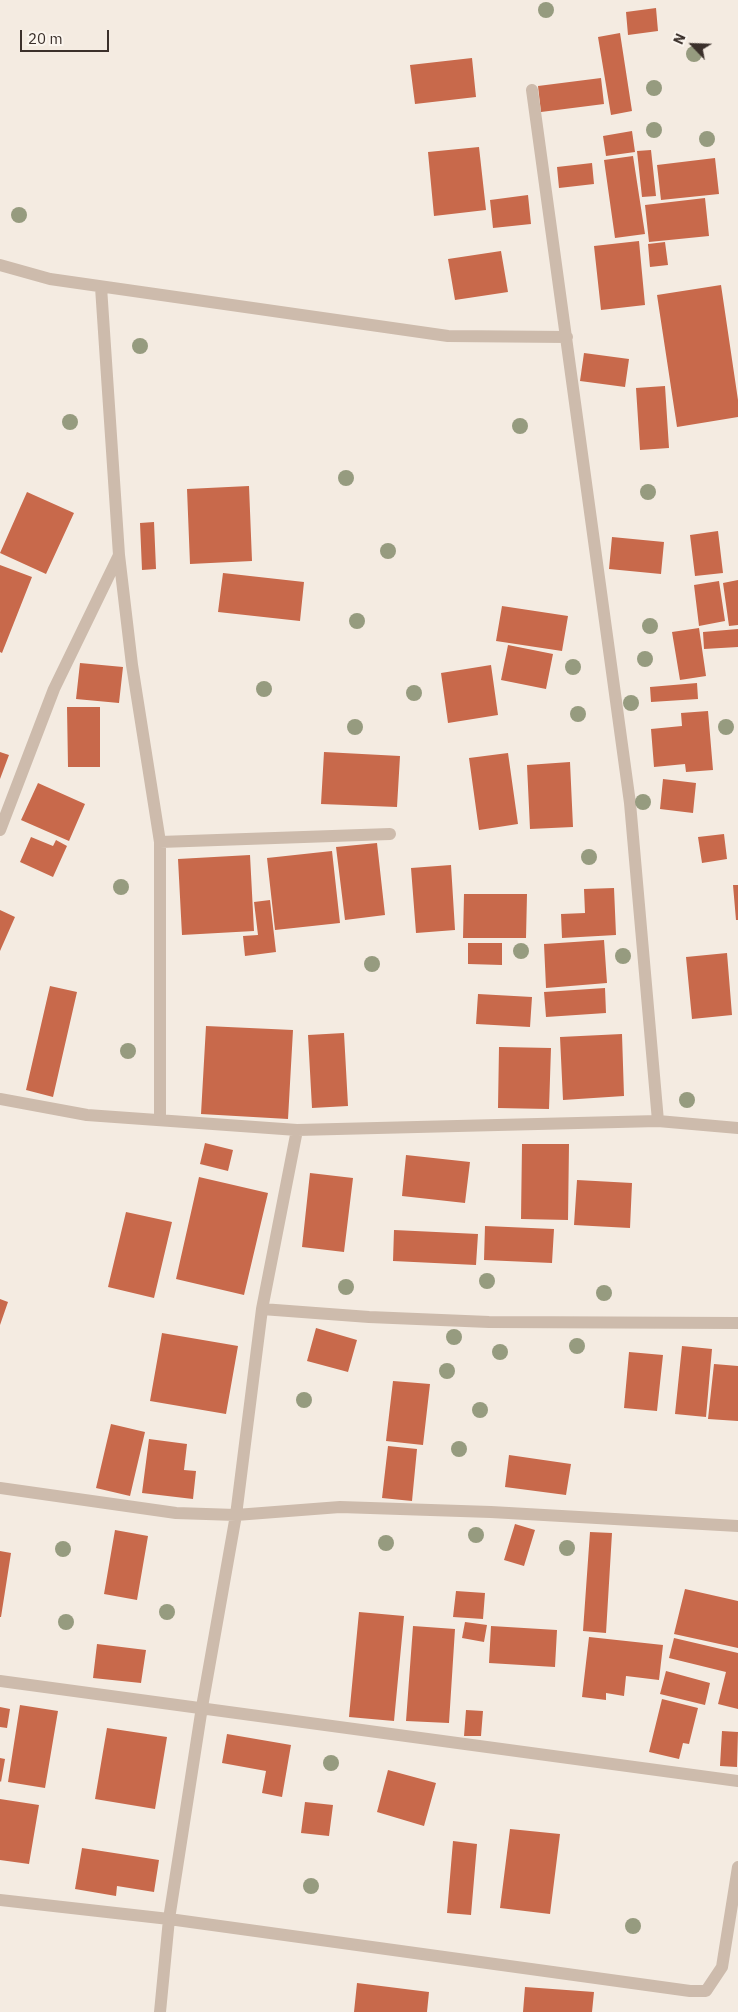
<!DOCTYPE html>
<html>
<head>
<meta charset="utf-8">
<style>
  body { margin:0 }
  #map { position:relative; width:738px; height:2012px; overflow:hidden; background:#f4ebe1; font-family:"IBM Plex Sans",sans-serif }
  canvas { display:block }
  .north { position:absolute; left:668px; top:20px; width:50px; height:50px; -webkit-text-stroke:4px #fbf5ee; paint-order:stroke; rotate:294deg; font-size:14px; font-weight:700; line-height:20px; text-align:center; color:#3b302b }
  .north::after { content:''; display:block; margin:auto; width:18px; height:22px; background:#3b302b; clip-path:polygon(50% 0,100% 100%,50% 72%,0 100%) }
  .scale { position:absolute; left:20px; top:30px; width:89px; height:22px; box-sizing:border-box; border:2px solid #3b302b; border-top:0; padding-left:6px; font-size:15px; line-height:18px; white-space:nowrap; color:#3b302b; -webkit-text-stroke:4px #fbf5ee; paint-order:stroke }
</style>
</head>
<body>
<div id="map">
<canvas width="738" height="2012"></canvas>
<div class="north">N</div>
<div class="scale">20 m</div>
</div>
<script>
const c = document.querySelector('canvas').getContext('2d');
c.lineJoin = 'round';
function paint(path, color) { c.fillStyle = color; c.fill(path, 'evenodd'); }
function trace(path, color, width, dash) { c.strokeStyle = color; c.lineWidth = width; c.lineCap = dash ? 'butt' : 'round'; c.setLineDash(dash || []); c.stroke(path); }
paint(new Path2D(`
  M656,8L658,31L628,35L626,12Z
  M620,33L632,111L611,115L598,37Z
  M472,58L476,97L415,104L410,65Z
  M601,78L604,104L541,112L538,86Z
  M632,131L635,152L606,156L603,136Z
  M479,147L486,210L434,216L428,152Z
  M651,150L656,196L642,197L637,151Z
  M633,156L645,234L615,238L604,160Z
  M715,158L719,194L661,200L657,165Z
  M592,163L594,184L559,188L557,167Z
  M528,195L531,224L493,228L490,200Z
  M705,198L709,236L649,242L645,205Z
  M639,241L645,305L601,310L594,246Z
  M665,242L668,265L650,267L648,244Z
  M501,251L508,292L455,300L448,259Z
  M721,285L738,400V417L677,427L657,295Z
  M584,353L629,359L625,387L580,381Z
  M665,386L669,448L640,450L636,388Z
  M249,486L252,561L190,564L187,489Z
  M27,492L74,513L46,574L0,553Z
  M154,522L156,569L142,570L140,523Z
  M718,531L723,573L695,576L690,535Z
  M612,537L664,542L661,574L609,569Z
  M0,565L32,577L2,653L0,652Z
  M223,573L304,582L300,621L218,612Z
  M738,580V625L729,626L723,583Z
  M719,581L725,621L699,626L694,585Z
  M502,606L568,616L562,651L496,641Z
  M699,628L706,676L680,680L672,632Z
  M738,629V647L704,649L703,632Z
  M508,645L553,654L546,689L501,680Z
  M80,663L123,667L119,703L76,699Z
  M491,665L498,715L448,723L441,673Z
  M697,683L698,699L651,702L650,687Z
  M67,707H100V767H68Z
  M708,711L713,770L686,772L685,764L654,767L651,729L682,726L681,713Z
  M0,752L9,755L0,779Z
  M324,752L400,756L397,807L321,804Z
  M508,753L518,824L479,830L469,758Z
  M570,762L573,827L530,829L527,765Z
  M663,779L696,783L693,813L660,809Z
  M38,783L85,804L69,841L21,820Z
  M724,834L727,859L702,863L698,837Z
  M31,837L53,846L56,840L67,846L53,877L20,862Z
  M377,843L385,915L345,920L336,847Z
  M332,851L340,923L275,930L267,858Z
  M250,855L254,931L182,935L178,859Z
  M451,865L455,930L416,933L411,868Z
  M733,885H738V920H736Z
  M614,888L616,935L562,938L561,914L585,913L584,889Z
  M464,894H527L526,938H463Z
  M270,900L276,952L245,956L243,936L258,935L254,902Z
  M0,910L15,917L0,951Z
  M604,940L607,983L546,988L544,944Z
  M468,943H502V965L468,964Z
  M727,953L732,1015L692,1019L686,957Z
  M50,986L77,992L53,1097L26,1090Z
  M605,988L606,1013L546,1017L544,992Z
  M478,994L532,997L530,1027L476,1024Z
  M206,1026L293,1030L288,1119L201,1114Z
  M344,1033L348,1106L312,1108L308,1035Z
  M622,1034L624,1096L563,1100L560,1037Z
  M499,1047L551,1048L549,1109L498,1108Z
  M205,1143L233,1150L228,1171L200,1164Z
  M522,1144H569L568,1220L521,1219Z
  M406,1155L470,1162L465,1203L402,1196Z
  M310,1173L353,1178L344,1252L302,1247Z
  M199,1177L268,1193L244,1295L176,1279Z
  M577,1180L632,1183L630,1228L574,1225Z
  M126,1212L172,1222L154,1298L108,1287Z
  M485,1226L554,1229L552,1263L484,1260Z
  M394,1230L478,1234L476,1265L393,1261Z
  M0,1299L8,1302L0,1325Z
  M316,1328L357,1340L348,1372L307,1361Z
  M162,1333L238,1346L226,1414L150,1401Z
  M682,1346L712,1349L706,1417L675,1414Z
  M629,1352L663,1355L657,1411L624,1408Z
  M714,1364L738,1366V1421L708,1419Z
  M393,1381L430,1384L423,1445L386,1441Z
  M111,1424L145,1432L130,1496L96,1488Z
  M149,1439L187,1444L184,1470L196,1471L193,1499L142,1493Z
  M388,1446L417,1449L412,1501L382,1498Z
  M509,1455L571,1464L566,1495L505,1487Z
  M515,1524L535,1530L524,1566L504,1560Z
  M115,1530L148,1536L137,1600L104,1594Z
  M590,1532L612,1533L606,1633L583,1631Z
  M0,1551L11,1553L1,1617H0Z
  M685,1589L738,1601V1648L674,1634Z
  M456,1591L485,1593L483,1619L453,1617Z
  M359,1612L404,1616L394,1721L349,1717Z
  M465,1622L487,1625L484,1642L462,1638Z
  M413,1626L455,1629L449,1723L406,1721Z
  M491,1626L557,1630L555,1667L489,1663Z
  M589,1637L663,1645L659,1680L626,1676L624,1696L606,1693V1700L582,1697Z
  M674,1638L738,1653V1709L718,1704L726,1672L669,1658Z
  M97,1644L146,1650L141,1683L93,1678Z
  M666,1671L710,1683L705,1705L660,1694Z
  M662,1699L698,1708L689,1744L683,1743L679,1759L649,1752Z
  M20,1705L58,1711L45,1788L8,1782Z
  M0,1707L10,1709L7,1728L0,1727Z
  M466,1710L483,1711L481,1736H464Z
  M107,1728L167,1737L155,1809L95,1799Z
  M722,1731L738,1732L737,1767L720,1766Z
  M227,1734L291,1745L282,1797L262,1793L266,1771L222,1763Z
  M0,1758L5,1759L1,1782L0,1781Z
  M388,1770L436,1783L424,1826L377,1812Z
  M0,1799L39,1805L29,1864L0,1860Z
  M305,1802L333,1805L329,1836L301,1833Z
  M510,1829L560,1834L550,1914L500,1908Z
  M453,1841L477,1844L471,1915L447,1913Z
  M82,1848L159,1860L154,1892L117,1886L116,1896L75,1889Z
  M357,1983L429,1992L427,2012H354Z
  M525,1987L594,1992L592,2012H523Z`), '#c8694b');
trace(new Path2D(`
  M532,90L630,803L658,1121
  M0,265L50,279L448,336L567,337
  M101,287L119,555L132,665L160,842V1120
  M0,830L54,689L119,555
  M160,842L390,834
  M0,1099L87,1115L297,1130L658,1121L738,1128
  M262,1309L369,1317L489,1322L738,1323
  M0,1488L176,1513L236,1515L340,1507L491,1512L738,1526
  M0,1681L738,1781
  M0,1900L169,1919L690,1991H706L722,1967L738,1867
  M160,2012L169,1919L202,1707L236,1515L262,1309L297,1130`), '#cdbbac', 12);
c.fillStyle = '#969b7f';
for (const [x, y] of [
  [546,10],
  [694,54],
  [654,88],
  [654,130],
  [707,139],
  [19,215],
  [140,346],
  [70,422],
  [520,426],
  [346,478],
  [648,492],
  [388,551],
  [357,621],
  [650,626],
  [645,659],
  [573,667],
  [264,689],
  [414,693],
  [631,703],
  [578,714],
  [355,727],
  [726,727],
  [643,802],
  [589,857],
  [121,887],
  [521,951],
  [623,956],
  [372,964],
  [128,1051],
  [687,1100],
  [487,1281],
  [346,1287],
  [604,1293],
  [454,1337],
  [577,1346],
  [500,1352],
  [447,1371],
  [304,1400],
  [480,1410],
  [459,1449],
  [476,1535],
  [386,1543],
  [567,1548],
  [63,1549],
  [167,1612],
  [66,1622],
  [331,1763],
  [311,1886],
  [633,1926]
]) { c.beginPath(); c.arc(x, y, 8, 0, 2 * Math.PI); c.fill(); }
</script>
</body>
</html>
